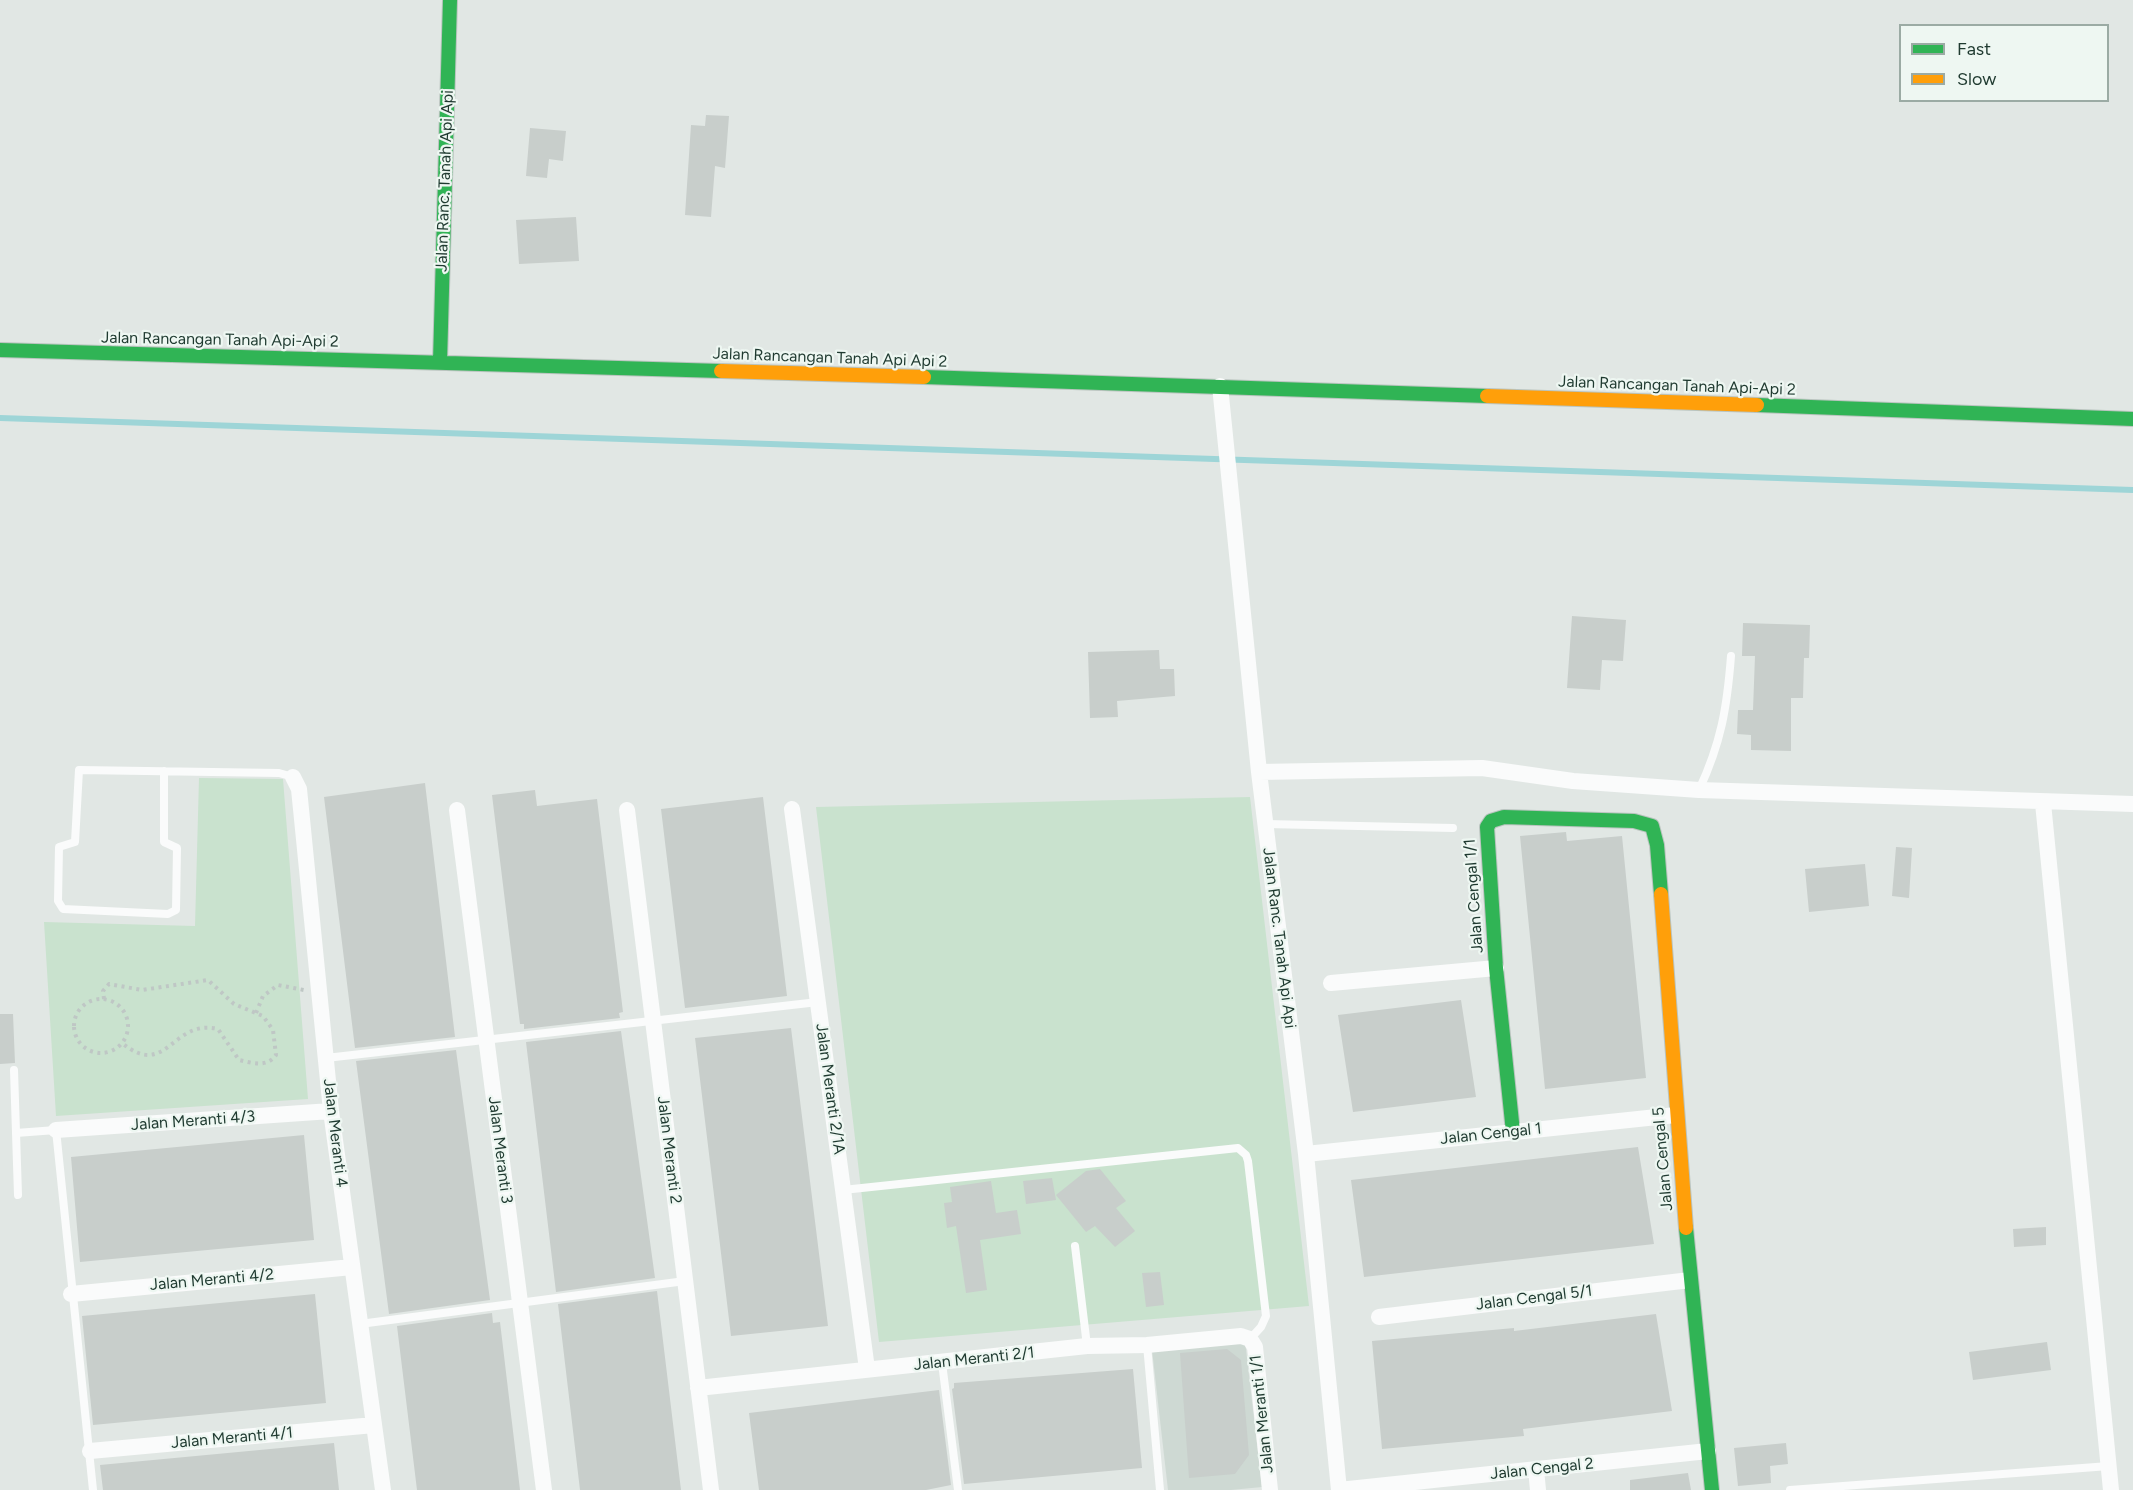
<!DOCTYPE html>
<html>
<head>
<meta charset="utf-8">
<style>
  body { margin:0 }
  #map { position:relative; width:2133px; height:1490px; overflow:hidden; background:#e1e7e4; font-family:Figtree,sans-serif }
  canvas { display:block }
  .legend { position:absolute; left:1899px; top:24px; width:210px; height:78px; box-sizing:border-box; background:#eef7f2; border:2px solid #9baba4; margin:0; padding:8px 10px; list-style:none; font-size:18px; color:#1f3a30 }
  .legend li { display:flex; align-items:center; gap:12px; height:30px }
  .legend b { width:30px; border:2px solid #9baba4 }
</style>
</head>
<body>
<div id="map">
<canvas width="2133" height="1490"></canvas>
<ul class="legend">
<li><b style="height:8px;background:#30b455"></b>Fast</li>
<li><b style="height:8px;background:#ff9f0a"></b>Slow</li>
</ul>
</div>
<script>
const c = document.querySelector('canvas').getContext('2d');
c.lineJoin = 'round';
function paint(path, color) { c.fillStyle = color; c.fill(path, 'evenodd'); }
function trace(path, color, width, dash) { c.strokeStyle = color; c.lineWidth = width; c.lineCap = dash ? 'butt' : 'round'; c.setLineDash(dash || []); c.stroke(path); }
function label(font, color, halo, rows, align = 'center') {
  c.font = font + ' Figtree,sans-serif'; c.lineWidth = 4.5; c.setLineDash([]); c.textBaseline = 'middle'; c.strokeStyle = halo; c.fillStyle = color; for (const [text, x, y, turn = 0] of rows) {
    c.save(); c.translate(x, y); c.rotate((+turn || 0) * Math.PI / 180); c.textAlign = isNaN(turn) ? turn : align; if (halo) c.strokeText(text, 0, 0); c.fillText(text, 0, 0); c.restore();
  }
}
paint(new Path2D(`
  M1245,1341L1262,1487L1231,1490H1168L1152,1350Z`), '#ced9d3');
paint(new Path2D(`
  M199,778L283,779L308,1099L56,1116L44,922L195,926Z
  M1250,797L1309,1306L879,1342L816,807Z`), '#c9e2ce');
trace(new Path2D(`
  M0,418L2133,490`), '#9ed5d7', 6);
paint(new Path2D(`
  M706,115L729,116L725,168L715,166L711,217L685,215L691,125L705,126Z
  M530,128L566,131L563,161L549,159L547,178L526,176Z
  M576,217L579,261L519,264L516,220Z
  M1572,616L1626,620L1623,661L1602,660L1600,690L1567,688Z
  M1743,623L1810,625L1809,658H1804L1803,698H1791V751L1751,750V735L1737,734L1738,710H1753L1755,656H1742Z
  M1159,650L1160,669H1174L1175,696L1117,701L1118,717L1090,718L1088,652Z
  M425,783L455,1037L355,1048L324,797Z
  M535,790L537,806L597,799L623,1012L619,1013L620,1018L524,1029V1024H520L492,795Z
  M763,797L787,996L685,1008L661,809Z
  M1566,832L1567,841L1622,836L1646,1078L1545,1089L1520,836Z
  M1896,847L1912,848L1909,898L1892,896Z
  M1865,864L1869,906L1809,912L1805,869Z
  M1461,1000L1476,1097L1353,1112L1338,1015Z
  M0,1014H13L15,1063L0,1064Z
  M791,1028L828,1326L731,1336L695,1038Z
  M621,1031L655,1278L556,1292L526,1042Z
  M456,1050L490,1300L389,1314L356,1061Z
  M304,1135L314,1240L80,1262L71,1157Z
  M1638,1147L1654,1244L1364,1277L1351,1180Z
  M1100,1169L1126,1201L1116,1208L1135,1231L1115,1247L1095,1226L1086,1232L1056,1195L1086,1171Z
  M1052,1178L1056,1200L1026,1204L1023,1181Z
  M991,1181L996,1213L1017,1210L1021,1234L980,1240L987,1290L966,1293L956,1226L947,1228L944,1203L952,1202L950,1187Z
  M2046,1227V1245L2014,1247L2013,1229Z
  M1160,1272L1164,1305L1146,1307L1142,1273Z
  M657,1291L681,1490H580L558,1304Z
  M315,1294L326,1403L93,1425L82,1316Z
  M492,1313L493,1323L500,1322L520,1490H417L397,1326Z
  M1656,1314L1672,1411L1523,1429L1524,1436L1382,1449L1372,1341L1514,1328V1331Z
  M2047,1342L2051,1370L1973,1380L1969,1352Z
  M1227,1349L1241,1360L1249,1455L1235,1474L1189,1478L1180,1353Z
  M1133,1369L1142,1468L964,1484L952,1389L954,1388V1383Z
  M939,1390L951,1485L926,1490H759L749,1413Z
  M334,1443L339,1490H103L100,1465Z
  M1786,1443L1788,1464L1770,1466L1771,1483L1738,1486L1734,1448Z
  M1688,1473L1691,1490H1630V1480Z`), '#c8cecb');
const fast = new Path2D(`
  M0,350L721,371
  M440,362L450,0
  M924,377L1487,396
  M1757,405L2133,419
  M1513,1132L1496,968L1487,827L1491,821L1504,817L1634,821L1652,826L1657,845L1661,894
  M1686,1228L1712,1490`);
const slow = new Path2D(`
  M721,371L924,377
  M1487,396L1757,405
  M1661,894L1686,1228`);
trace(fast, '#bac4bf', 16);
trace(slow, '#bac4bf', 16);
trace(new Path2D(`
  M104,999L103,991L109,984L142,990L208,980L234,1004L263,1016L273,1030L276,1055C267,1068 252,1063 239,1060L218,1029C172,1018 167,1080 122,1043
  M74 1026a27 27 0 1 1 54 0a27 27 0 1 1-54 0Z
  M256,1013L263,996L278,985L304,990`), '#bfc7c5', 4, [3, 4.5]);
trace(new Path2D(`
  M164,771V842L177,848L176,910L168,914L63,909L58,901L59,847L75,842L79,770L279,773L293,777
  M1699,790C1721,743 1727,708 1731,656
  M1265,824L1453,828
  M326,1058L818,1002
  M14,1070L18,1195
  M16,1133L56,1130L93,1490
  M843,1190L1238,1148L1246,1155L1248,1161L1266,1316L1261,1327L1250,1339
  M1075,1246L1087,1346
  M360,1324L685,1281
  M1147,1345L1160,1490
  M942,1363L958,1490
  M1790,1490L2109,1466`), '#fafbfb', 8);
trace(new Path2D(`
  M1220,386L1259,772L1306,1154L1339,1490
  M1259,772L1482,768L1573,781L1699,790L2133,804
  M293,777L299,789L331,1111L383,1490
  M2043,803L2111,1490
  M792,809L867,1369
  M457,810L544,1490
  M627,810L711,1490
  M1331,983L1496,968
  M56,1130L331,1111
  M1306,1154L1676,1115
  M71,1294L352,1267
  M1379,1317L1690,1280
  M698,1388L1087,1346L1147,1345L1241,1336L1250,1339L1255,1347L1270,1490
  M90,1451L374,1425
  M1536,1469L1538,1490
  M1339,1490L1708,1451`), '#fafbfb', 16);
trace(fast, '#30b455', 14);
trace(slow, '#ff9f0a', 14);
label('16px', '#1f3a30', '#eef7f2', [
  ["Jalan Ranc. Tanah Api Api",445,181,-88],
  ["Jalan Rancangan Tanah Api-Api 2",220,340,1],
  ["Jalan Rancangan Tanah Api Api 2",830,358,2],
  ["Jalan Rancangan Tanah Api-Api 2",1677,386,2],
  ["Jalan Cengal 1/1",1474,896,-94],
  ["Jalan Ranc. Tanah Api Api",1279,938,83],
  ["Jalan Meranti 2/1A",830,1089,82],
  ["Jalan Meranti 4/3",193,1121,-4],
  ["Jalan Meranti 4",335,1133,83],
  ["Jalan Cengal 1",1491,1134,-6],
  ["Jalan Meranti 3",500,1150,83],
  ["Jalan Meranti 2",669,1150,83],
  ["Jalan Cengal 5",1663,1159,-95],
  ["Jalan Meranti 4/2",212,1280,-5],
  ["Jalan Cengal 5/1",1534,1298,-7],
  ["Jalan Meranti 2/1",974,1359,-6],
  ["Jalan Meranti 1/1",1262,1414,-96],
  ["Jalan Meranti 4/1",232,1438,-5],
  ["Jalan Cengal 2",1542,1469,-6]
]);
</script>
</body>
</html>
